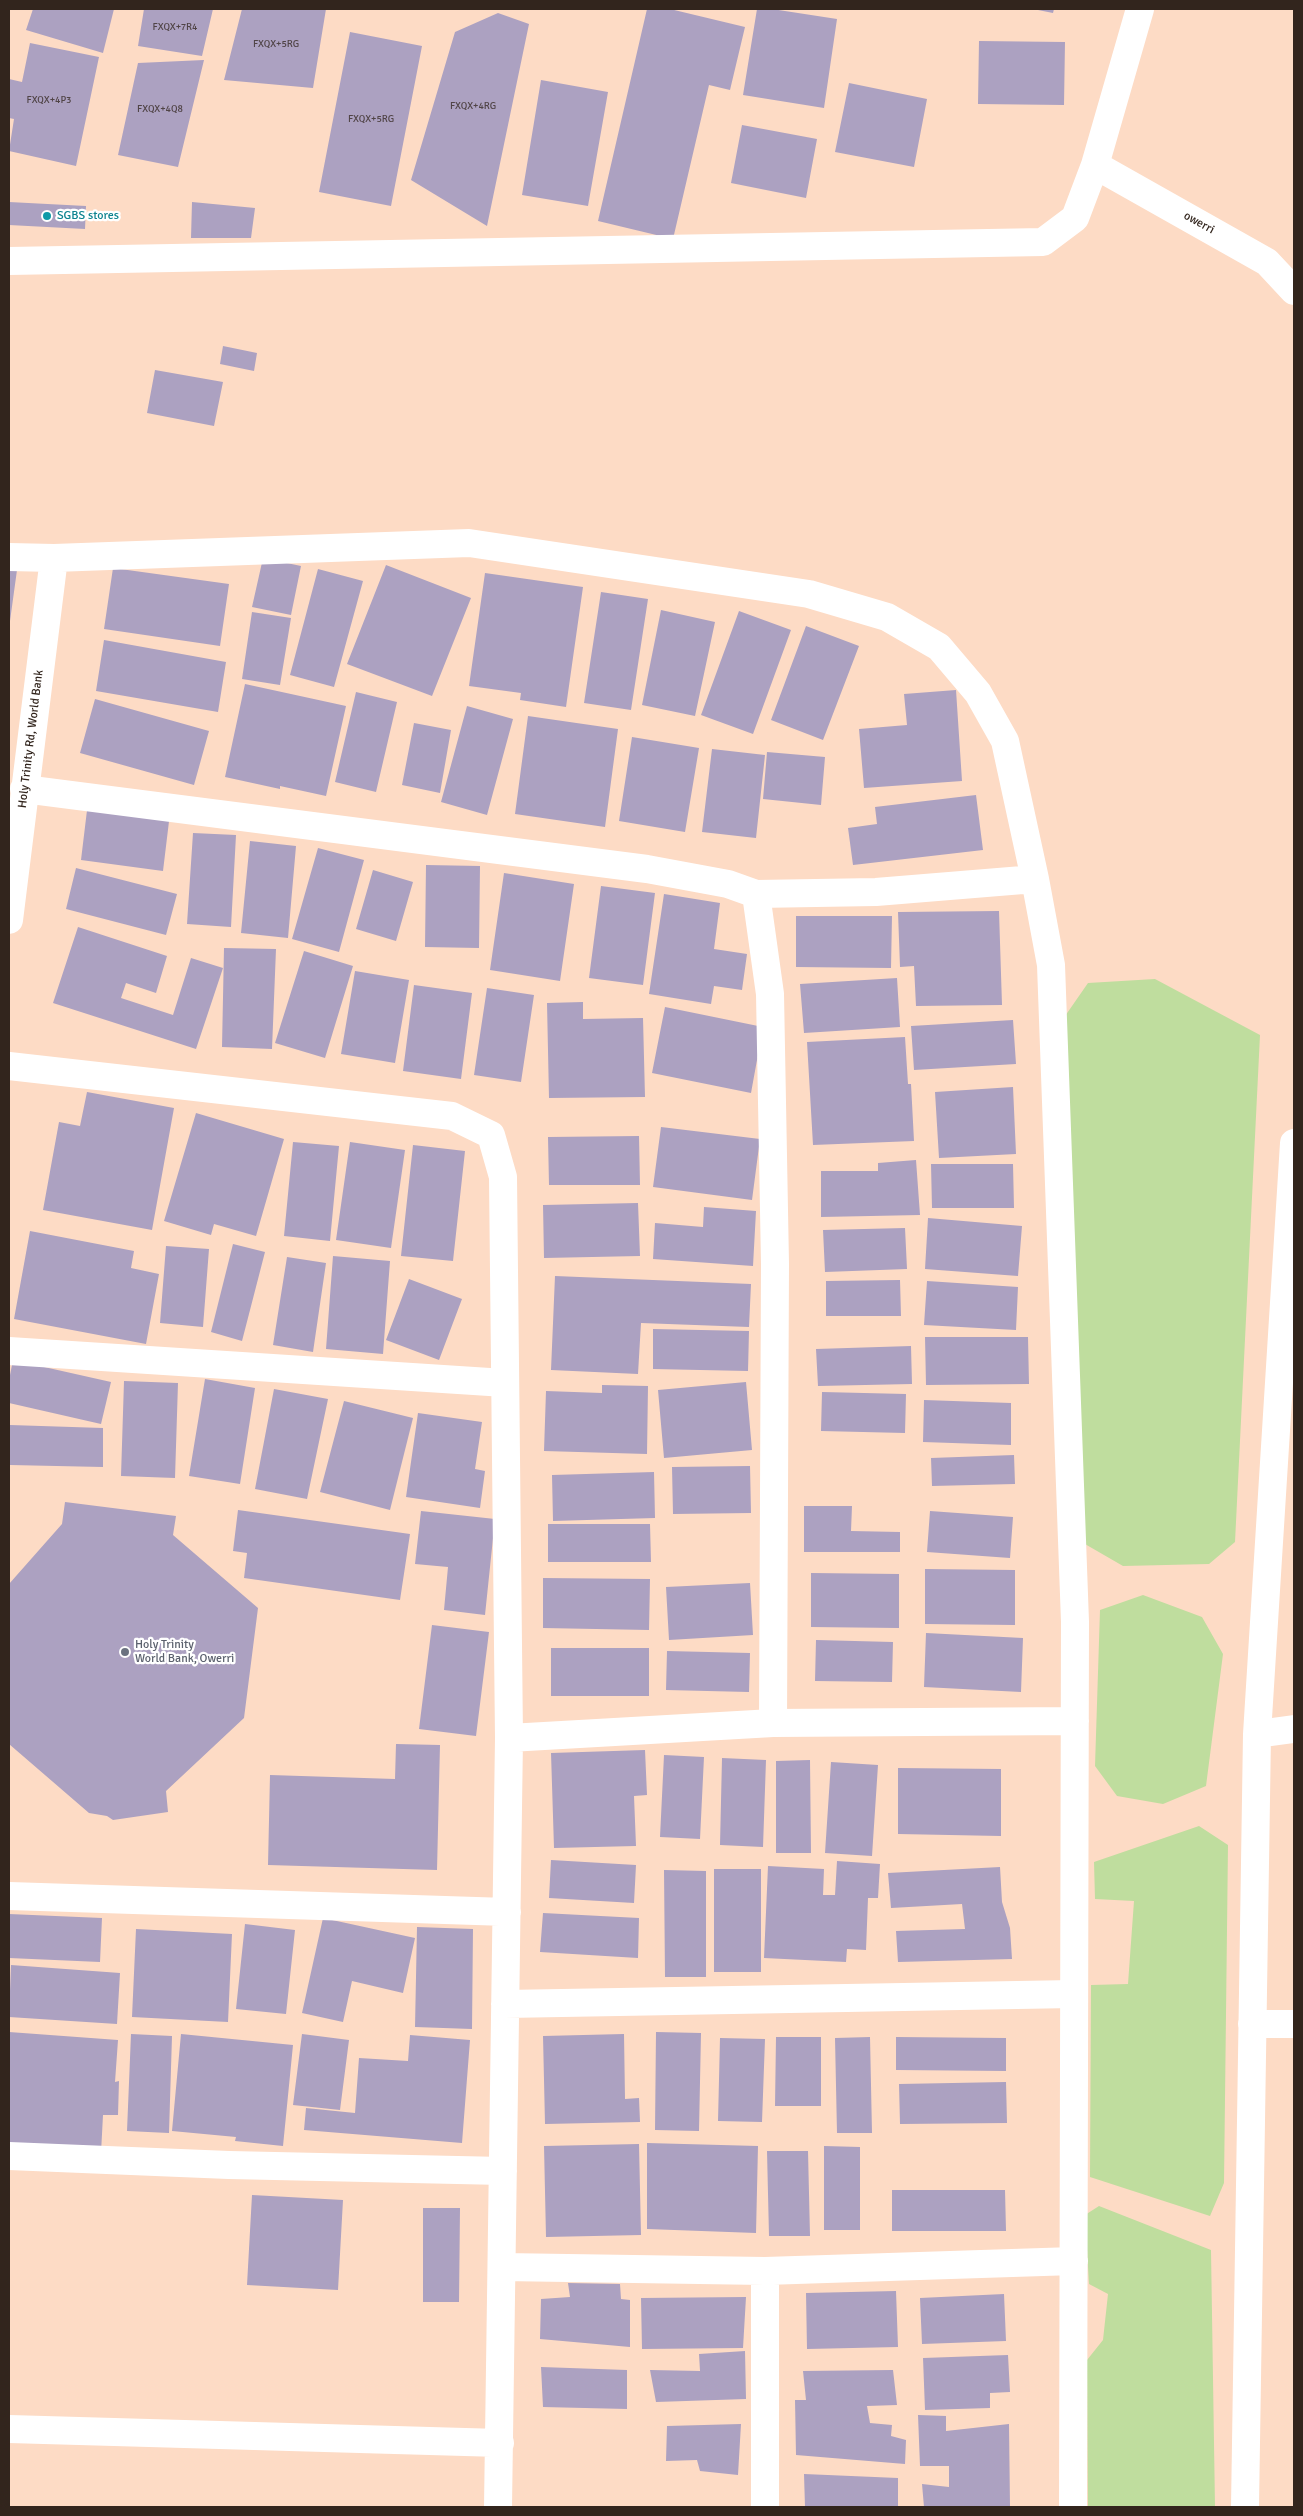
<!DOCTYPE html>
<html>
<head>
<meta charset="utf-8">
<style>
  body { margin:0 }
  #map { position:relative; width:1303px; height:2516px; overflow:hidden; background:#fddbc5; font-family:Signika,sans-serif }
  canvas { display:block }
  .frame { position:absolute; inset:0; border:10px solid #32251d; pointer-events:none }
</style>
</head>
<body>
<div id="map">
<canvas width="1303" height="2516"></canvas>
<div class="frame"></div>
</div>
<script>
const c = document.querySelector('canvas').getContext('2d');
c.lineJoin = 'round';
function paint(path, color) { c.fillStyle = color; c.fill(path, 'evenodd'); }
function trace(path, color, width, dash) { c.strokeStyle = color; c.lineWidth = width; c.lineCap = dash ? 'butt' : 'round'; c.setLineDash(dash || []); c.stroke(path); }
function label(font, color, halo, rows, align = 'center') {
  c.font = font + ' Signika,sans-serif'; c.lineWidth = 4.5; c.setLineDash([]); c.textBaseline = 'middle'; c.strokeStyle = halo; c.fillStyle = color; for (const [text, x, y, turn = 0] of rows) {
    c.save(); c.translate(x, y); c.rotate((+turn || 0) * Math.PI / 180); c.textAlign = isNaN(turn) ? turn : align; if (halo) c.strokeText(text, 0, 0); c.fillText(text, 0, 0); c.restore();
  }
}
paint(new Path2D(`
  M1155,979L1260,1035L1235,1542L1209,1564L1123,1566L1078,1540L1063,1019L1088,983Z
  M1143,1595L1202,1617L1223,1654L1206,1786L1163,1804L1117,1796L1095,1766L1100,1610Z
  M1199,1826L1228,1845L1224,2183L1210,2216L1090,2177L1091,1985L1128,1984L1134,1901L1095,1899L1094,1862Z
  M1099,2206L1211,2250L1215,2507H1088L1087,2360L1103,2340L1108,2294L1089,2284L1085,2215Z`), '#bfdd9e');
paint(new Path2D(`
  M33,9H114L103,53L26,30Z
  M144,9H213L202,56L138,46Z
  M242,9H326L313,88L224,80Z
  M647,9H670L745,27L730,90L709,85L673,239L598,221Z
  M757,9H772L837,19L824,108L743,95Z
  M1033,9H1054L1053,13Z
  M498,13L529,24L487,226L411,180L455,32Z
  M350,32L422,46L391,206L319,192Z
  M979,41L1065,42L1064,105L978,104Z
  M30,43L99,57L76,166L9,151L14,119L9,118V79L22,82Z
  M204,60L178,167L118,155L138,63Z
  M541,80L608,92L588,206L522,195Z
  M849,83L927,99L914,167L835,152Z
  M742,125L817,139L806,198L731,183Z
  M9,202L86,206L85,229L9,225Z
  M192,202L255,208L251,238H191Z
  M223,346L257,353L254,371L220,364Z
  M155,370L223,382L214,426L147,413Z
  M263,558L301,566L291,615L252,607Z
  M386,565L471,598L432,696L347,664Z
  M9,568L17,570L10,621H9Z
  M113,568L229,584L220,646L104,629Z
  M318,569L363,581L334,687L290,675Z
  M485,573L583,587L566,707L520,700L521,693L469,686Z
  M601,592L648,599L631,710L584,703Z
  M661,610L715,622L695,716L642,705Z
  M739,611L791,630L753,734L701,715Z
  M252,612L291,618L280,685L242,679Z
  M806,626L859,646L823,740L771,720Z
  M104,640L226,662L218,712L96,691Z
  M245,684L346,706L326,796L280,786V789L225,777Z
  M956,690L962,781L864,788L859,729L907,725L904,694Z
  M356,692L397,702L376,792L335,782Z
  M95,699L209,731L194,785L80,753Z
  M467,706L513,719L487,815L441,802Z
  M528,716L618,729L605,827L515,814Z
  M414,723L451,730L440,793L402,785Z
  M632,737L699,748L685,832L619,821Z
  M712,749L765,755L756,838L702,832Z
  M767,752L825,757L821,805L763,799Z
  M976,795L983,850L853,865L848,828L877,824L875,807Z
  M88,802L170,813L163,871L81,860Z
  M193,833L236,835L231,927L187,924Z
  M250,841L296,846L288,938L241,933Z
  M318,848L364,860L339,952L292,939Z
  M426,865L480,866L479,948L425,947Z
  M76,868L177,894L166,935L66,909Z
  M373,870L413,882L396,941L356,929Z
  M504,873L574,884L560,981L490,970Z
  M601,886L655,893L643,985L589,978Z
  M664,894L720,903L714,949L747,954L742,990L714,986L711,1004L649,994Z
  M999,911L1002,1005L916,1006L914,966L900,967L898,912Z
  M796,916H892L891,968L796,967Z
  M78,927L167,956L156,993L126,983L121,998L173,1015L191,958L223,968L196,1049L53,1003Z
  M224,948L276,949L272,1049L222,1047Z
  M304,951L353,966L325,1058L275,1043Z
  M355,971L409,980L395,1063L341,1054Z
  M897,978L900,1027L804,1033L800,984Z
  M414,985L472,993L461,1079L403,1071Z
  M487,988L534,995L521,1082L474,1075Z
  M583,1002V1019L643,1018L645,1097L549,1098L547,1003Z
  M665,1007L763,1027L751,1093L652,1073Z
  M1013,1020L1016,1064L914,1070L911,1026Z
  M905,1037L908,1084H911L914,1141L813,1145L807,1042Z
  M1013,1087L1016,1154L939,1158L935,1092Z
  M87,1092L174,1108L152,1230L43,1210L59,1122L80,1126Z
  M196,1113L284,1139L256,1236L214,1224L211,1235L164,1221Z
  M661,1127L760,1139L752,1200L653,1187Z
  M639,1136L640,1185H549L548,1137Z
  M293,1142L339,1146L330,1241L284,1236Z
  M350,1142L405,1150L391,1248L336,1240Z
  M413,1145L465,1151L453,1261L401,1256Z
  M916,1160L920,1215L821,1217V1171H878V1163Z
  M931,1164H1013L1014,1208H932Z
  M638,1203L640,1256L544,1258L543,1205Z
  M704,1207L756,1211L753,1266L653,1259L655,1223L703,1227Z
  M928,1218L1022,1226L1018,1276L925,1269Z
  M905,1228L907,1269L825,1272L823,1230Z
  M30,1231L134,1251L131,1268L159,1274L146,1344L14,1319Z
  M233,1244L265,1252L242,1341L211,1332Z
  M166,1246L209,1249L203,1327L160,1323Z
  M333,1256L390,1261L383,1354L326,1349Z
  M287,1257L326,1263L313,1352L273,1345Z
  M555,1276L751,1284L749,1327L641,1323L638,1374L551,1370Z
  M409,1279L462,1299L439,1360L386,1340Z
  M900,1280L901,1316H826V1281Z
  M927,1281L1018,1287L1016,1330L924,1325Z
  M653,1329L749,1331L748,1371L653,1369Z
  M925,1337H1028L1029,1384L926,1385Z
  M911,1346L912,1384L818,1386L816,1349Z
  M13,1360L111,1382L101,1424L9,1403V1380Z
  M205,1379L255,1388L240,1484L189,1476Z
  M124,1381L178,1383L175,1478L121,1476Z
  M746,1382L752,1450L664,1458L658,1390Z
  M602,1385L648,1386L647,1454L544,1451L546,1391L602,1393Z
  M274,1389L328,1399L307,1499L255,1489Z
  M822,1392L906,1394L905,1433L821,1431Z
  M924,1400L1011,1403V1445L923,1442Z
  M344,1401L413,1418L390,1510L320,1492Z
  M418,1413L482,1422L475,1469L485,1471L480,1508L406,1497Z
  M10,1425L103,1428V1467L10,1465Z
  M1014,1455L1015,1484L932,1486L931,1458Z
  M750,1466L751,1513L673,1514L672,1467Z
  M654,1472L655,1518L553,1521L552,1475Z
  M65,1502L176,1516L173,1535L258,1608L244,1718L166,1791L168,1812L113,1820L107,1816L89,1813L9,1744V1584L62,1524Z
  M804,1506H852L851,1531L900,1532V1552H804Z
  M238,1510L410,1534L400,1600L244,1578L247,1553L233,1551Z
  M421,1511L495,1519L485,1615L444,1610L448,1567L415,1564Z
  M930,1511L1013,1517L1010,1558L927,1552Z
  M548,1524H650L651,1562H548Z
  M925,1569L1015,1570V1625L925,1624Z
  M811,1573L899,1574V1628L811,1627Z
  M543,1578L650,1579L649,1630L543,1628Z
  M750,1583L753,1635L669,1640L666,1587Z
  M432,1625L489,1632L476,1736L419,1729Z
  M926,1633L1023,1638L1021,1692L924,1687Z
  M816,1640L893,1642L892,1682L815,1681Z
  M551,1648H649V1696H551Z
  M667,1651L750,1653L749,1692L666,1690Z
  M396,1744L440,1745L437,1870L268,1865L270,1775L395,1779Z
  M645,1750L647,1795L634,1796L636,1846L554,1848L551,1753Z
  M664,1755L704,1757L700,1839L660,1837Z
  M722,1758L766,1760L763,1847L720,1845Z
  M810,1760L811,1853H776V1761Z
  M831,1762L878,1765L872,1856L825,1853Z
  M898,1768L1001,1769V1836L898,1834Z
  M551,1860L636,1865L634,1903L549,1898Z
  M837,1861L880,1864L878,1898H868L866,1950L847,1949L846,1962L764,1958L768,1866L824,1869L823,1895H835Z
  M1000,1867L1002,1902L1010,1928L1012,1959L898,1962L896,1931L965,1929L962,1904L891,1908L888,1873Z
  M714,1869H761V1972H714Z
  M664,1870L706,1871V1977H665Z
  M543,1913L639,1918L638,1958L540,1952Z
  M9,1914L102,1918L100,1962L9,1958Z
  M323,1918L415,1938L403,1993L352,1981L343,2022L302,2013Z
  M245,1924L295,1930L286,2014L236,2009Z
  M417,1927L473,1929L472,2029L415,2027Z
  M136,1929L232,1934L228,2022L132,2017Z
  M11,1965L120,1973L117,2024L9,2017Z
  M9,2032L118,2040L115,2082L119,2081L118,2115H103L101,2153L9,2146Z
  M656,2032L701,2033L699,2131L655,2130Z
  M131,2034L172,2036L169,2133L127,2131Z
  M181,2034L293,2045L283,2146L235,2141L236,2137L172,2131Z
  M302,2034L349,2040L340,2110L293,2105Z
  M624,2034L625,2099L639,2098L640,2122L545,2124L543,2036Z
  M410,2035L470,2040L462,2143L304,2130L306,2108L355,2113L359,2058L408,2061Z
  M776,2037H821V2106H775Z
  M870,2037L872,2133H837L835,2038Z
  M896,2037L1006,2038V2071L896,2070Z
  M720,2038L765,2039L762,2122L718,2121Z
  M1006,2082L1007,2123L900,2124L899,2084Z
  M647,2143L758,2146L756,2233L647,2229Z
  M639,2144L641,2235L546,2237L544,2146Z
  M824,2146L860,2147V2230H824Z
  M767,2151H808L810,2236H769Z
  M892,2190H1005L1006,2231H892Z
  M252,2195L343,2200L338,2290L247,2285Z
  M423,2208H460L459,2302H423Z
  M568,2283L620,2284L621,2299L630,2300V2347L540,2339L541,2299L570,2297Z
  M896,2291L898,2347L807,2349L806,2293Z
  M1004,2294L1006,2341L922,2344L920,2298Z
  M746,2297L743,2348L642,2349L641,2298Z
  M745,2351L746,2399L656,2402L650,2370L700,2371L699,2354Z
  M1008,2355L1010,2392L990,2393V2408L925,2410L923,2358Z
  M541,2367L627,2370V2409L543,2407Z
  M893,2370L897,2405L867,2406L870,2423L892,2425L891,2436L906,2440L905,2464L796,2455L795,2400H806L803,2371Z
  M918,2415L946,2416V2431L1009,2424L1010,2507H924L922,2484L949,2487V2466H920Z
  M741,2424L738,2475L700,2471L697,2460L666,2461L667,2426Z
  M804,2474L898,2478V2507H805Z`), '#aca1c1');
trace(new Path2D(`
  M1095,165L1267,262L1294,291
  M9,261L1043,242L1075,218L1095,165L1140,9
  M9,557L54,558L469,543L809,594L887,617L939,647L978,693L1005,741L1035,879L1051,965L1075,1622L1073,2507
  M24,789L647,869L728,884L756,894L876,892L1035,879
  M756,894L770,994L775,1264L773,1723
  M9,920L54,558
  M9,1066L452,1116L491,1135L503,1177L509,1738L498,2507
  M9,1351L505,1383
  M1257,1734L1294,1729
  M509,1738L773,1723L1075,1721
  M9,1896L507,1912
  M505,2004L1074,1994
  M1252,2024H1294
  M9,2156L229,2165L503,2171
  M502,2267L765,2271L1074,2261
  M9,2429L500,2443
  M765,2507V2271
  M1245,2507L1257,1734L1294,1143`), '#fff', 28);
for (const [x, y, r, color] of [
  [47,216,5,"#0f9aa8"],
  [125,1652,5,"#6b7280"]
]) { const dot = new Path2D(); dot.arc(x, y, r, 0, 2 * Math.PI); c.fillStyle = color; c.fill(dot); trace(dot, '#fff', 2); }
label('10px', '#504446', null, [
  ["FXQX+7R4",175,27],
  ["FXQX+5RG",276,44],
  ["FXQX+4P3",49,100],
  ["FXQX+4RG",473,106],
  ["FXQX+4Q8",160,109],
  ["FXQX+5RG",371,119]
]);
label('12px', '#0d838f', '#fff', [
  ["SGBS stores",57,216]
], 'left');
label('12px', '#32251d', '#fff', [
  ["owerri",1199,223,29],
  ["Holy Trinity Rd, World Bank",31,739,-83]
]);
label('12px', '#5b616d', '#fff', [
  ["Holy Trinity",135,1645],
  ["World Bank, Owerri",135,1659]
], 'left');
</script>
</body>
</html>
